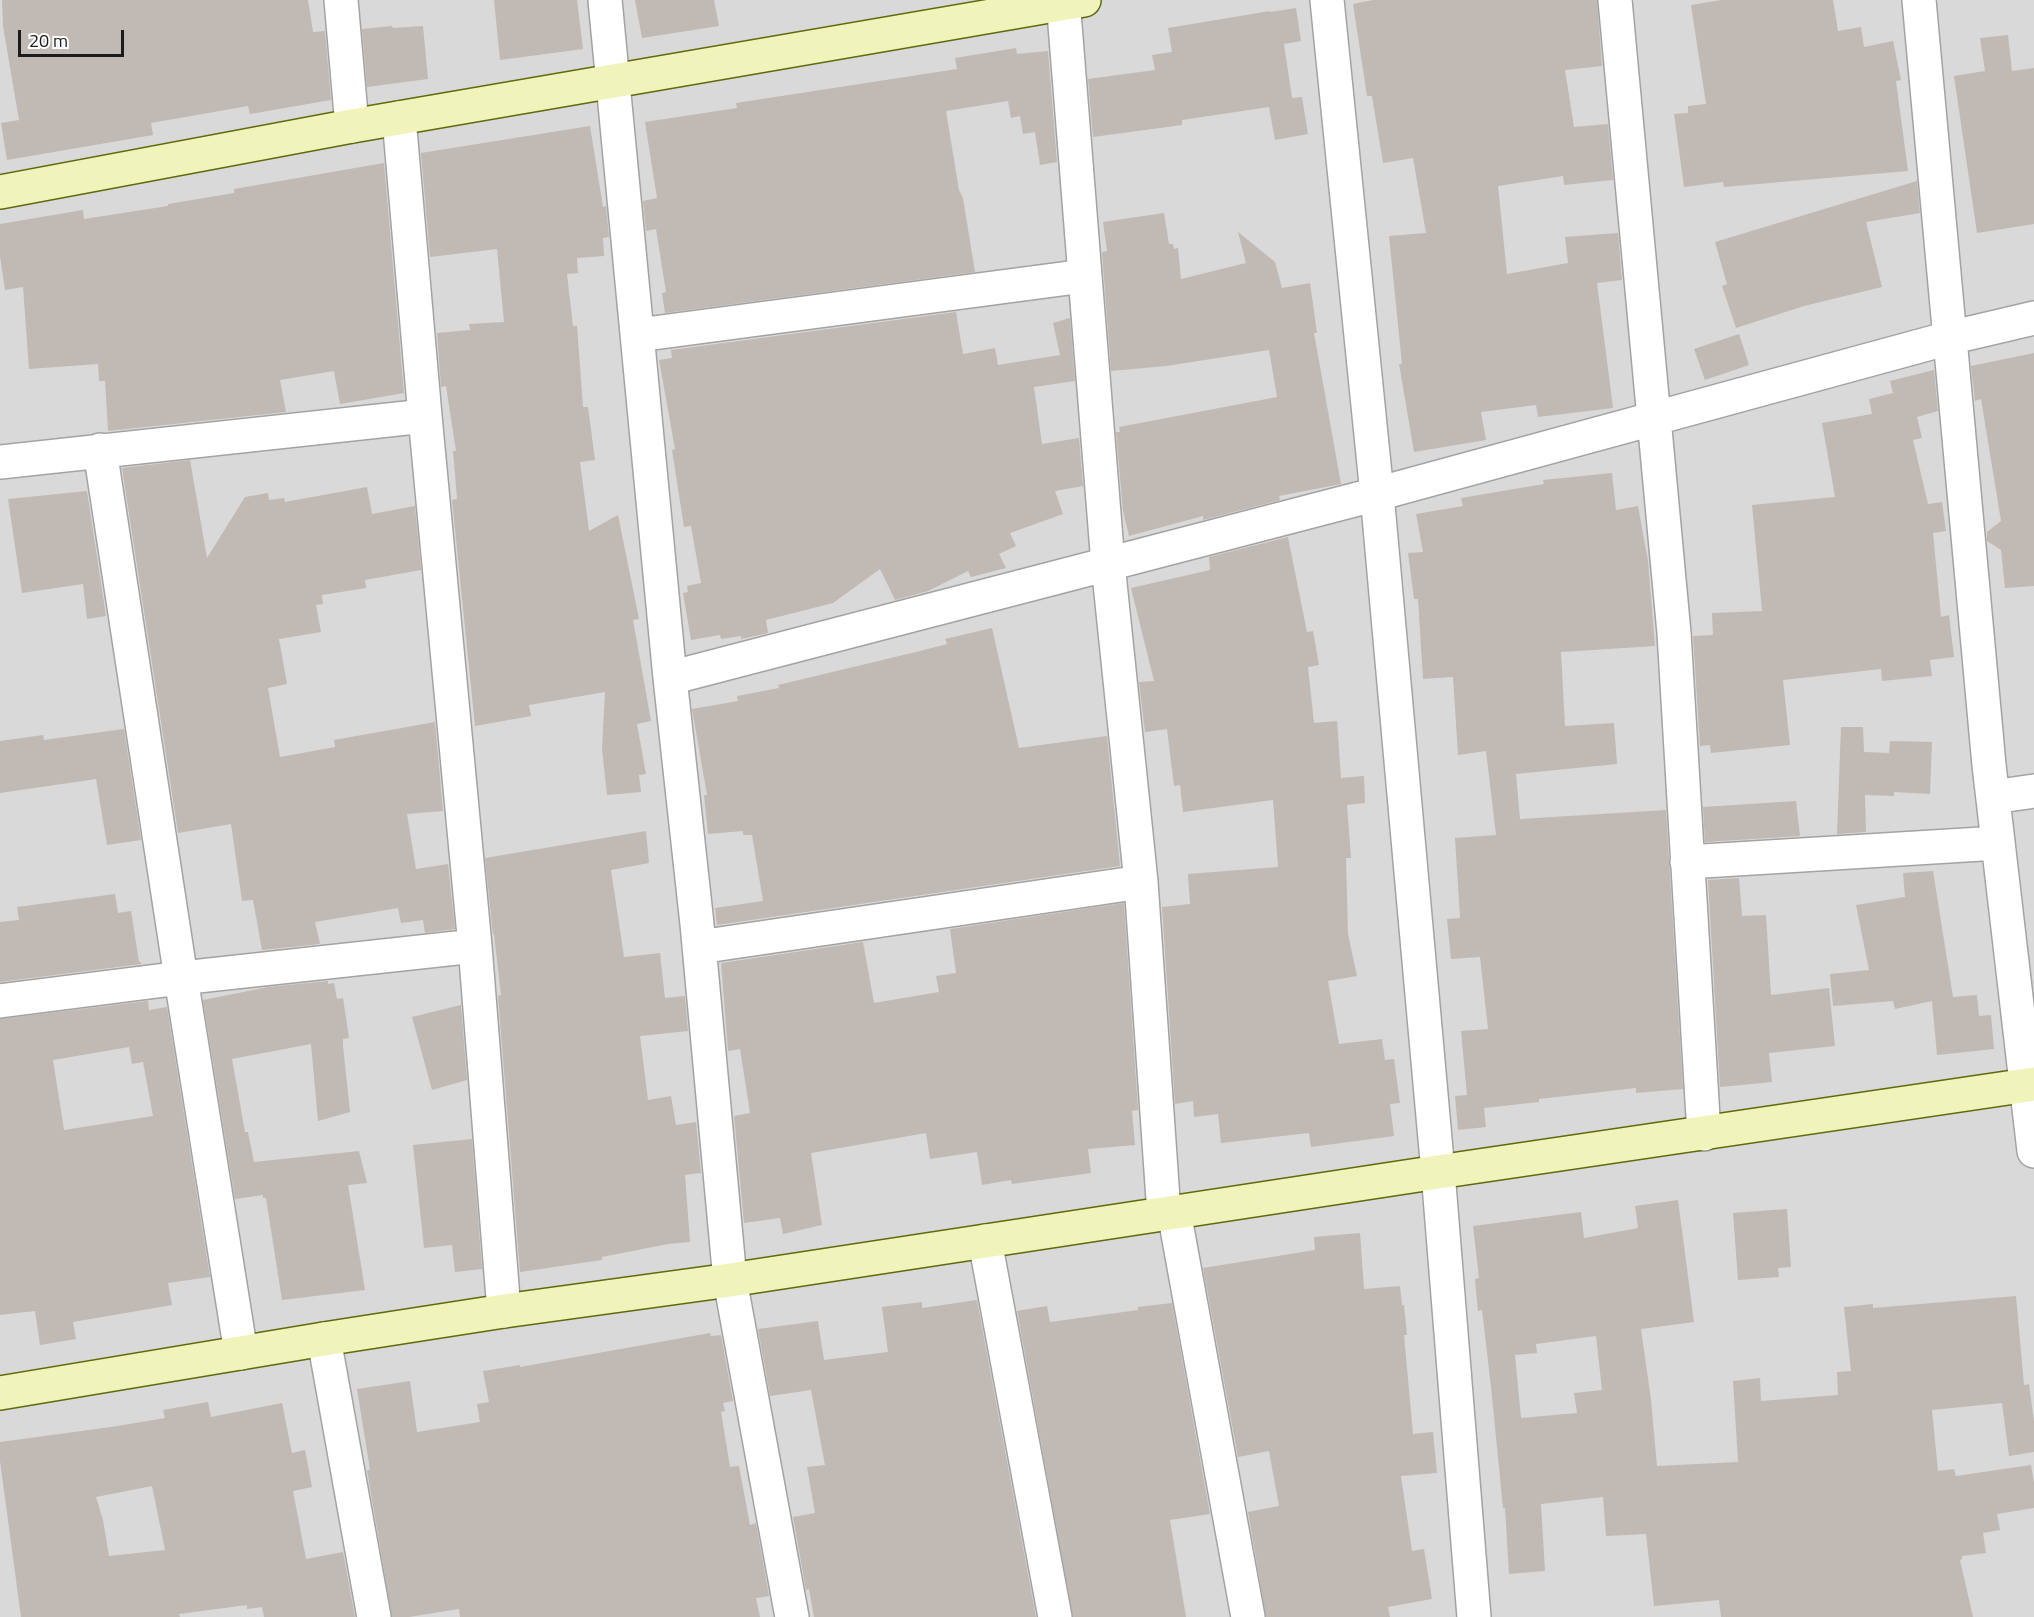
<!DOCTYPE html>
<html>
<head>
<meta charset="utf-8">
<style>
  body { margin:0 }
  #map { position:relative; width:2034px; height:1617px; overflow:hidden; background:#edeae3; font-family:"Titillium Web",sans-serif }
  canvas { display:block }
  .scale { position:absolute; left:18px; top:30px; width:106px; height:27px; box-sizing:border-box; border:3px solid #1c1c1c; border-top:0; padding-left:8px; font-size:18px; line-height:21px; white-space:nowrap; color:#1c1c1c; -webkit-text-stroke:4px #fff; paint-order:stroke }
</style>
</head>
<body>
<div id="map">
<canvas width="2034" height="1617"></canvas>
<div class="scale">20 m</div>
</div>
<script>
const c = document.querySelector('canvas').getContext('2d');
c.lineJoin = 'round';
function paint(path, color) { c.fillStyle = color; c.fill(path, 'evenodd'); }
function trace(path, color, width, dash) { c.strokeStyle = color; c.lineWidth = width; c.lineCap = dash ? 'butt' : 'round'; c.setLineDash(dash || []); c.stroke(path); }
paint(new Path2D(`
  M0,0H2034V1617H0Z`), '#dad9d9');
paint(new Path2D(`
  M2,0H308L313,32L325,31L331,100L250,114L248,106L151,123L153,135L7,160L1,123L19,120L3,26Z
  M494,0H577L583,49L500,60Z
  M635,0H714L719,26L642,38Z
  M1373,0H1597L1602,66L1565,70L1574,127L1608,124L1613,180L1564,185L1563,176L1498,186L1507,274L1568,263L1565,237L1618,233L1622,280L1597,283L1613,408L1538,417L1536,405L1481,412L1486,440L1414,452L1399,364H1402L1389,236L1426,233L1413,158L1383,163L1372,96H1367L1353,4Z
  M1721,0H1833L1838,31L1861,27L1864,47L1893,41L1901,80L1896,81L1908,171L1724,187L1723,182L1684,187L1674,114L1688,113V106L1706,104L1691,5Z
  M1296,8L1301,41L1284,44L1292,98L1302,97L1308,134L1275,140L1269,107L1182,120V125L1093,137L1088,79L1155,70L1152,55L1172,52L1168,28L1270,11V12Z
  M392,26L393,28L423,26L428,79L367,87L362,29Z
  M2008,35L2012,71L2034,68V224L1977,233L1954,76L1985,71L1980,38Z
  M1016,48L1017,54L1048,51L1057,162L1040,165L1035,132L1023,134L1020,116L1011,118L1008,101L946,111L959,190L963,198L975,272L665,313L662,293L666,292L656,229L646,231L643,201L657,198L645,122L737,108L736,103L957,69L955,58Z
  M590,126L603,207L606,206L609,237L603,238L604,256L577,258L578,273L567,274L573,326H577L583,407H588L595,460L580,462L589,531L618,515L639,619L633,620L651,721L637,724L646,774L639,775L641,792L607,795L602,749L605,692L529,705L531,716L475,726L452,500L457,499L453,451H456L446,386L441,387L437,333L470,330L469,324L504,322L497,249L430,257L421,153Z
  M384,163L404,393L340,404L334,371L280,380L286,412L108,431L105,381H99L98,364L29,369L23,287L5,290L0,256V224L83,210L84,219L168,206V204L234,193V189Z
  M1917,181L1920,213L1866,222L1882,287L1804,306L1736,328L1722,286L1727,284L1715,242Z
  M1164,213L1169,244H1173L1174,249L1178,248L1181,279L1246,263L1238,232L1275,262L1282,288L1310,283L1317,333H1314L1341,484L1279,496L1280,500L1203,520V516L1129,536L1123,511L1116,432H1120L1119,427L1277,397L1269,350L1166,366L1111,371L1102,252L1107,251L1103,222Z
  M956,312L963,354L995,348L998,365L1060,355L1053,323L1070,318L1075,381L1034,387L1042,444L1079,438L1083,486L1055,491L1063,514L1010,533L1016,546L999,554L1006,568L971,577L968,571L928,591L895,600L880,569L833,603L766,620L768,633L741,639V636L721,639L720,635L691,640L683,593L688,592L687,586L701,583L691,526L684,527L672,450L675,449L659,360L672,358L671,350Z
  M1739,334L1749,365L1705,380L1694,349Z
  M2034,353V586L2005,588L2001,550L1987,541V532L2001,521L1981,399L1975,401L1971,366Z
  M1934,370L1938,411L1917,417L1922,438L1913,440L1928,504L1942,502L1946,531L1933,533L1941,617L1949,615L1954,657L1930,660L1932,676L1882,681L1881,669L1783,680L1790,745L1711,753L1710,745L1700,746L1693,636L1713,635L1712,613L1762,611L1752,505L1835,497L1822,423L1872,414L1869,399L1893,393L1890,381Z
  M190,460L207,558L245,497L268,493L269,500L284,498L285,502L367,487L372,514L415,506L421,570L365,580L366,588L322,595L323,604L316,605L321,632L279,639L287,684L268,688L280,757L335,747L334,740L435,722L443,811L407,814L416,869L448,864L455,929L425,933L423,920L401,923L398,908L315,922L320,944L262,950L253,900L242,901L231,824L178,833L122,468Z
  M1612,473L1616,510L1638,506L1648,561L1655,646L1561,652L1565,726L1614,723L1617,764L1516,774L1520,819L1666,810L1683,1089L1636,1093V1088L1539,1099V1102L1484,1108L1486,1127L1458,1130L1455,1096L1467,1095L1461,1031L1488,1029L1480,957L1451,959L1447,919L1460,918L1455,838L1496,835L1486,751L1458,755L1453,677L1423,679L1418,599H1414L1408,553L1423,552L1416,514L1463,506L1461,498L1544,484L1543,480Z
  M87,491L106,616L87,619L83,584L22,593L8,499Z
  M1288,537L1307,632L1313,631L1319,665L1308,667L1314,723L1337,721L1341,778L1364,776L1365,803L1347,805L1351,858H1346L1348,934L1357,976L1328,981L1339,1044L1382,1039L1385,1060L1394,1059L1400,1103L1390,1104L1394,1136L1311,1147L1309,1133L1221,1143L1218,1114L1194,1117L1193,1101L1175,1104L1162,907L1190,904L1188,874L1278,867L1273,800L1183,812L1180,785L1174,786L1167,729L1145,732L1139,682L1154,681L1131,588L1210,570L1209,557Z
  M992,628L1019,748L1107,736L1120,866L717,925L715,908L763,901L752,835H743V831L708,834L704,795H707L692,709L738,701L737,696L779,688L778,685L920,651L947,644L945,639Z
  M1841,727H1863L1864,752L1889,753L1890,741L1932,742L1930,794L1894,792V796L1865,795L1866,832L1837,834Z
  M124,729L141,840L107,845L96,779L0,793V741L43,735L44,740Z
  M1796,801L1800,836L1705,842L1703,807Z
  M646,831L649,863L611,870L624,957L660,953L665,998L685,996L688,1031L640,1036L648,1100L671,1096L676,1125L696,1122L701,1173L685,1175L690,1242L668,1244L602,1257V1260L520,1272L498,996L501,995L494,934L493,935L485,858Z
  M1933,871L1953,997L1977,995L1979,1016L1991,1015L1994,1049L1937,1055L1932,1001L1895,1009L1893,1001L1833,1006L1830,974L1869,970L1856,905L1905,897L1903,873Z
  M1739,878L1742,916L1766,915L1771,995L1829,988L1835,1046L1769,1053L1772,1082L1720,1087L1708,880Z
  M115,894L118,913L131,911L139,962H141V964L0,982V922L19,920L17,907Z
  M1124,903L1138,1110L1132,1111L1135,1145L1088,1149L1091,1173L1012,1184L1011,1180L982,1185L977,1152L930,1159L926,1133L811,1153L822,1225L783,1234L780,1218L744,1223L734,1116L750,1113L740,1049L728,1051L721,963L863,942L874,1003L939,992L936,976L956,973L950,929Z
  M328,981V984L334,983L337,999L343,998L349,1038L343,1039V1046L350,1112L318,1121L311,1044L232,1059L245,1132H248L254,1162L359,1151L367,1183L348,1185L365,1290L282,1300L266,1198H263V1195L235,1199L203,1000L268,987Z
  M148,1001L149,1010L167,1007L210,1277L168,1283L172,1305L73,1322L76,1339L40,1345L35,1311L0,1315V1019ZM129,1047L132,1064L143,1062L153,1116L64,1130L53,1060Z
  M461,1005L467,1080L432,1090L412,1017Z
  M472,1139L482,1269L455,1272L452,1245L424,1248L413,1145Z
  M1678,1200L1694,1322L1641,1329L1651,1400L1657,1466L1738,1462L1733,1381L1760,1378L1761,1401L1838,1395L1837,1372L1851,1371L1844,1307L1873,1304V1308L2016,1296L2024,1385L2029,1384L2034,1422V1452L2009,1456L2002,1403L1932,1410L1938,1471L1954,1469L1956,1476L2031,1465L2034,1483V1508L1997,1514L2000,1530L1983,1533L1986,1553L1962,1556V1559L1960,1560L1973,1617H1721L1719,1600L1654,1606L1646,1534L1606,1536L1603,1497L1541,1504L1545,1571L1509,1574L1505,1508H1503L1491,1387L1482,1310L1478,1311L1475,1279L1479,1278L1473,1226L1581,1212L1584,1238L1638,1228L1635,1206ZM1596,1336L1602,1390L1574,1393L1577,1413L1521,1418L1515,1355L1537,1353L1536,1344Z
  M1787,1209L1791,1267L1778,1268L1779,1277L1738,1280L1733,1213Z
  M1360,1233L1364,1289L1400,1286L1402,1305H1404L1407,1335H1404L1413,1434L1433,1432L1437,1473L1401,1476L1412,1551L1424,1549L1432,1599L1388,1607L1390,1617H1266L1248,1512L1279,1506L1269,1451L1238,1457L1203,1268L1315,1250L1314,1237Z
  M977,1300L1036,1617H814L809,1589L806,1590L793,1517L815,1513L807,1467L825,1465L811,1390L770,1396L758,1329L818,1321L824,1360L888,1352L882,1307L922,1302V1308Z
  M1172,1303L1210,1514L1170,1520L1186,1617H1073L1017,1311L1047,1306L1050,1322L1138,1310V1307Z
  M710,1333L711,1336L721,1335L733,1401L723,1403L725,1411L721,1412L730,1467L739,1466L750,1525L756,1523L769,1596L756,1598L760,1617H460L459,1609L409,1617H392L367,1470H370L357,1389L410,1381L417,1432L480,1422L477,1404L489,1402L483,1371L520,1365V1367Z
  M208,1402L211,1417L282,1403L292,1453L305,1450L312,1487L293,1491L306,1559L343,1552L355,1617H264L262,1607L247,1609V1605L179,1614L180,1617H21L0,1461V1442L111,1427L165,1418L163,1410ZM152,1486L165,1550L109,1556L103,1520L96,1497Z`), '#c1b9b3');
const street = new Path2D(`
  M341,0L352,126
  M605,0L670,678L697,924L730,1280L792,1617
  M1063,0L1108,564L1141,882L1164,1214
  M1327,0L1377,494L1438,1172L1474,1617
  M1615,0L1674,633L1704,1134
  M1919,0L1989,765L2034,1151
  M399,118L425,416L475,946L504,1311
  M638,335L1084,276
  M100,450L181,978L241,1353
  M0,462L425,416
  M670,678L1377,494L1949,338L2034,318
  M1993,797L2034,791
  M1687,862L1998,843
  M699,947L1141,882
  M0,1001L181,978L475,946
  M1174,1212L1248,1617
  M985,1241L1055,1617
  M324,1339L374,1617`);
const secondary = new Path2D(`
  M0,192L352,126L1084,0
  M0,1393L324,1339L504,1311L730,1280L1438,1172L2034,1084`);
trace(street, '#a3a3a3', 36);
trace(secondary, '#606a0d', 36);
trace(street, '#fff', 33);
trace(secondary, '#f1f4ba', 33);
</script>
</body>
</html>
